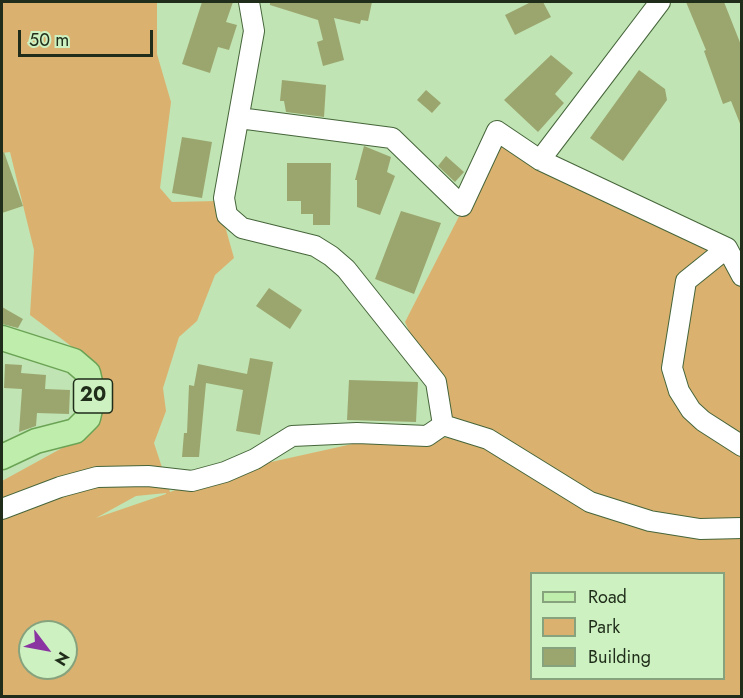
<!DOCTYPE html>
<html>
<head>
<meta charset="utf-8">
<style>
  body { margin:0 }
  #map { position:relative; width:743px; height:698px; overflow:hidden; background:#c0e4b3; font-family:Jost,sans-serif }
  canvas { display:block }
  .frame { position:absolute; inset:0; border:3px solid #1f2d1a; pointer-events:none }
  .legend { position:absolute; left:530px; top:572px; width:195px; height:108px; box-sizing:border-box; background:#cdf1c0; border:2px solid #87a37e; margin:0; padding:8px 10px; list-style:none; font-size:18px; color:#1f2d1a }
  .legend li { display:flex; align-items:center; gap:12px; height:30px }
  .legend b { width:30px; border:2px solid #87a37e }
  .north { position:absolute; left:18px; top:620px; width:60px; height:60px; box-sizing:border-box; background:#cdf1c0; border:2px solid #87a37e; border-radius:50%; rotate:122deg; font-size:16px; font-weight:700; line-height:24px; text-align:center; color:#1f2d1a }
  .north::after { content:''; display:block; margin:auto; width:21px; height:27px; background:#8934a1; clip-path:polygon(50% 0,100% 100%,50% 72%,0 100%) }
  .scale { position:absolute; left:18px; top:30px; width:135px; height:27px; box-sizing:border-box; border:3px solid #1f2d1a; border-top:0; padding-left:8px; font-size:18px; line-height:21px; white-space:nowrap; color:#1f2d1a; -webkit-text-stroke:4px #cdf1c0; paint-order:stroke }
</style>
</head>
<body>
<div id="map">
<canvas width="743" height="698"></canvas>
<div class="frame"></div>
<ul class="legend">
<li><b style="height:8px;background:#bfeeac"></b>Road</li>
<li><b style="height:16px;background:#dbb170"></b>Park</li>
<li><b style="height:16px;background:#9ba66f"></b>Building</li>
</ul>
<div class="north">N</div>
<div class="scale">50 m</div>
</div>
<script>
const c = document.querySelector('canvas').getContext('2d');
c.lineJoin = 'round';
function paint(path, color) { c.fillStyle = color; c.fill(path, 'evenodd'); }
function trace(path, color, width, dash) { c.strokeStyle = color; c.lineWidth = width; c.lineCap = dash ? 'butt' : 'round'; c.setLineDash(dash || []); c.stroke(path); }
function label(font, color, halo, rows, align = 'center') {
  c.font = font + ' Jost,sans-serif'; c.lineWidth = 5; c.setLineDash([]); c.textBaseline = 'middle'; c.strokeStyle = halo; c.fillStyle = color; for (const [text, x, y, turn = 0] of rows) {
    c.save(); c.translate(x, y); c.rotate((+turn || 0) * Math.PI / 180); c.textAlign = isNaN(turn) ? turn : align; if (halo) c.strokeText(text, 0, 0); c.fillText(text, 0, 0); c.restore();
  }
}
paint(new Path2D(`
  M2,2H157V54L171,102L160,188L172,202L218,201L234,258L215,275L197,321L179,337L163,388L166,411L154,443L170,492L226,472L402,433L458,439L405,322L496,144L741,267V696H2V481L73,442L92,389L75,349L30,315L34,250L10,152L2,153ZM166,493V494L96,518L136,496ZM532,574H724V678H532ZM30,632H66V668H30Z`), '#dbb170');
paint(new Path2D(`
  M202,2H233L226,22L237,25L229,50L218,47L210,73L182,64Z
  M270,2H372L368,21L361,20L360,24L334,18L344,60L323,66L317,42L323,40L318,20L270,5Z
  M531,2H543L551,17L515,35L505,15Z
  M686,2H724L741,45V126L731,101L723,104L704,51L706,50Z
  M551,55L573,73L555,94L564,103L538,132L504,100Z
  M639,70L665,89L667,100L623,161L590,138Z
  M282,80L326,85L324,117L286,112L284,101H280Z
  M426,90L441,103L432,113L417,100Z
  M182,137L212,142L202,198L172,193Z
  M364,146L391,157L387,172L395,176L380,215L357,207V180H355Z
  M4,152L23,206L2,213V153Z
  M446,156L464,172L455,182L438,166Z
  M287,163H331L330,225H313V214H301V201H287Z
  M401,211L441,223L414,294L375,279Z
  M269,288L302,310L290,329L256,306Z
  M2,307L23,319L18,328L2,324Z
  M250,358L273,362L260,435L236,431L243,390L206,383L199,457H182L184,433H187L189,385L194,386L198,364L247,374Z
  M5,364L22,365L21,373L46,375L45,389L70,390L69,414L37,413L36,426L19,432L22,389L4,388Z
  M349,380L418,382L416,422L347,420Z`), '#9ba66f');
const minor = new Path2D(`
  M239,118L392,138L462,206L497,131L540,160L727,248L742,276
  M540,160L660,2
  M727,248L686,281L672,368L679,391L691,410L703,421L742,446
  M443,425L488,439L590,502L650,521L700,529L742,528
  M2,509L60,487L97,477L148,476L192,481L225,472L255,459L292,436L357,433L427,436L443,425L436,382L346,269L331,256L315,246L242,228L227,215L224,198L254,31L249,2`);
const major = new Path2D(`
  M2,338L74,361L88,373L93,396L88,418L75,431L36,441L2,457`);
trace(minor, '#45653a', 22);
trace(major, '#6ba355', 27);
trace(minor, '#fff', 20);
trace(major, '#bfeeac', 24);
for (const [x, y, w] of [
  [93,396,39]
]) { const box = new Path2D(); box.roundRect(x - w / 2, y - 17, w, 34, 4.5); c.fillStyle = '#cdf1c0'; c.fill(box); trace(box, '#1f2d1a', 1.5); }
label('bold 20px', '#1f2d1a', null, [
  ["20",93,396]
]);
</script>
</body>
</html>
